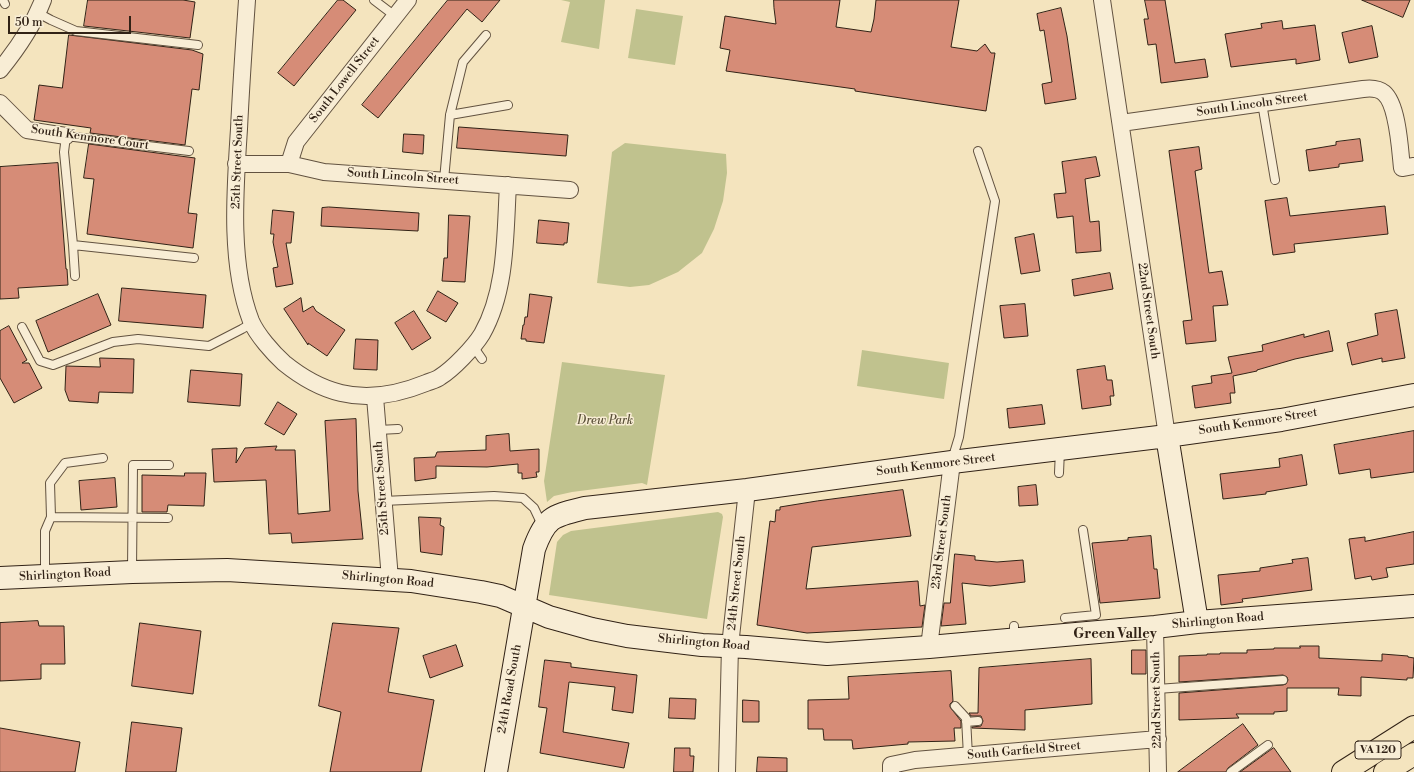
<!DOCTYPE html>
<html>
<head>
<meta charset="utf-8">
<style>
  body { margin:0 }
  #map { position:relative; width:1414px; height:772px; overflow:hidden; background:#f4e4be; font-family:"Libre Bodoni",serif }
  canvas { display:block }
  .scale { position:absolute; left:8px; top:16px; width:123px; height:18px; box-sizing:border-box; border:2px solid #312216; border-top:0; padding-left:5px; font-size:12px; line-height:14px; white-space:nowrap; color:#312216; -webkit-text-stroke:3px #f8edd5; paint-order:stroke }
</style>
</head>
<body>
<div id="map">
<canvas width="1414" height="772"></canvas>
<div class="scale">50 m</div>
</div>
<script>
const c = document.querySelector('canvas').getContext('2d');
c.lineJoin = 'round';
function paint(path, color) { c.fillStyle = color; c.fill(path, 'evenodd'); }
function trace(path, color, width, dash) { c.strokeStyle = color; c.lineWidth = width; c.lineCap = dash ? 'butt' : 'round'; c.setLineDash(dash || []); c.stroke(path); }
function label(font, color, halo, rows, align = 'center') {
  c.font = font + ' "Libre Bodoni",serif'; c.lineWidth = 3; c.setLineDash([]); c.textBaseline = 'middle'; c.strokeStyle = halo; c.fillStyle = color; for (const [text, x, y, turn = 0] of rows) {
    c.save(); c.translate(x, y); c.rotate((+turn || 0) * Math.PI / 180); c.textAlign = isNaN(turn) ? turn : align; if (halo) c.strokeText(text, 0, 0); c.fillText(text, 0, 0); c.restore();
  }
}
paint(new Path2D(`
  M561,0H605L599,49L561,42L570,2Z
  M636,9L683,16L675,65L628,58Z
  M625,143L726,154L727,173L723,201L714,229L702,253L678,272L649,285L630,287L597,283L612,152Z
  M862,350L949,363L944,399L857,386Z
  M562,362L665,375L647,485L642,483L572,492L554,496L547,502L544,481Z
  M718,512L722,514L723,517L707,619L549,595L557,542L563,535L571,531Z`), '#c0c28e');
const building = new Path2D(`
  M88,0H183L195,2L190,38L84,26Z
  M338,0H343L356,10L294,86L278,73Z
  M448,0H500L482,22L467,9L378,118L362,105Z
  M774,0H840L836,27L871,32L874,19L876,0H959L951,47L977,51L985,44L991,53H995L986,111L855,91V89L726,71L730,50L720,48L725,16L776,24L774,8Z
  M1145,0H1165L1175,63L1205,59L1208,77L1161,83L1156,44L1148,45L1144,19H1148Z
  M1362,0H1410L1403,17Z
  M1061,8L1067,36L1076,99L1045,104L1042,84L1052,82L1044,30L1040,31L1037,14Z
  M1282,21L1283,29L1315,25L1320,60L1296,64V59L1231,67L1225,34L1262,28L1261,24Z
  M1372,26L1378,57L1349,63L1342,33Z
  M69,35L192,50L203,54L199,90L192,89L185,145L90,133L91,128L34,120L39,85L62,88Z
  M459,127L568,135L566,156L457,148Z
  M404,134L424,135L423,154L403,152Z
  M1360,139L1363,161L1339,164V167L1309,171L1306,150L1336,145V142Z
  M89,144L195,158L188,213L197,214L193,248L87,234L94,179L84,178Z
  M1199,147L1202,169L1195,171L1209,273L1222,271L1228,305L1213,306L1216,341L1186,344L1183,321L1192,320L1169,151Z
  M1096,157L1100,176L1085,179L1090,222L1099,221L1101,251L1076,253L1073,216L1057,218L1054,194L1066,193L1062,162Z
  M58,163L66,269H67L68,285L18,288L19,298L0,299V167Z
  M1287,198L1290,216L1385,206L1388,234L1294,244L1295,252L1273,255L1265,201Z
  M329,207L419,213L418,231L321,226L322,208Z
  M273,210L294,212L291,243H286L293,284L276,287L273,268L278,267L273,242L274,234H271Z
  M449,215L470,216L465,282L442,281L444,258H447Z
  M539,220L569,223L567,243H564V245L537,243Z
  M1034,234L1040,271L1021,274L1015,238Z
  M1110,273L1113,289L1074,296L1072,280Z
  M122,288L206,295L203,328L119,321Z
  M438,291L458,303L446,322L427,311Z
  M98,294L111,325L48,352L36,321Z
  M530,294L552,297L544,343L526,341V339H521L523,325H524L525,317H527Z
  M301,298L303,312L313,306L316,311L345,330L327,356L308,343V345L284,309Z
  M1025,304L1028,336L1004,338L1000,306Z
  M1397,310L1405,358L1382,362V358L1352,365L1347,343L1378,335L1375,314Z
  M414,311L431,338L412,350L395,323Z
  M9,326L27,360L22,363H29L42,388L14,403L0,378V331Z
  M1329,331L1333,351L1295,359L1257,370V371L1233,376L1235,393H1230L1231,403L1195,408L1192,386L1212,383L1211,376L1232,373L1228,357L1263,351L1262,345L1304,334V337Z
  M356,339L378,340L377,370L354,369Z
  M100,358L134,359L133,393L99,392L98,403L69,401L65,390L66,366L100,367Z
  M1105,366L1107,380H1112L1114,396H1110L1111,405L1082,409L1077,370Z
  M191,370L242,374L240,406L188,402Z
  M278,402L297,414L284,435L265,424Z
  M1042,405L1045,424L1009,428L1007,409Z
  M356,419L358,491L363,539L292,543L291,533L269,534L266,480L214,482L212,449L237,448L236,463L245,448L277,446L275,450H295L298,514L330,511L325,421Z
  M1414,431V472L1371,478L1370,469L1339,474L1334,445Z
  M509,434L510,451L539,449V472H536L537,477L522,479V473H518V464L487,467L436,466V478L415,481L414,458L435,457L437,452L486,450V436Z
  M1302,455L1307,485L1266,492V494L1223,499L1220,474L1280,467L1279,459Z
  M185,473H206L204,506L168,505L167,512H142V475L184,476Z
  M115,478L117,507L81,510L79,481Z
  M1036,485L1038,505L1019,506L1018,487Z
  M903,490L911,536L812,547L806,589L918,581L920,606L925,605L922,627L807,633L757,625L770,521L775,522L776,510H780V507L817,501Z
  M419,517L441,518L440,525L444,527L442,555L421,552Z
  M1414,532V564L1386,568L1388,577L1372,580L1371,576L1355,579L1349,539L1365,537V541Z
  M1151,536L1154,569H1157L1160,598L1100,603L1092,543L1128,540V538Z
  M955,554L975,556V560L997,562L1023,560L1025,582L990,586L962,583L966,624L941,626L944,603H950Z
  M1308,558L1312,590L1242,599L1243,602L1221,605L1218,575L1260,571V568L1293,563L1292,560Z
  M38,621L39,626H64L65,664H41V679L0,681V623Z
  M140,623L201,631L193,694L132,686Z
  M333,623L399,628L388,692L434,700L421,772H330L341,712L319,706Z
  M456,645L463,666L430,678L423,656Z
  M1300,646H1319V658L1382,661V654L1408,656V657L1414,658L1413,678H1407V680L1361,677V696L1338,695L1339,688H1287V711L1274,712V714H1236L1239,718L1179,720V693L1283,685L1286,684L1288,680L1287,677L1283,675L1179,682V656L1207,655V654H1220V653H1247V650L1274,649V648H1300Z
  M1132,650H1146V674H1132Z
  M1091,659L1092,704L1025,710V730L972,728V727L981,726L983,721L981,716H971L969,713H978L979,668Z
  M545,660L571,663V667L637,675L633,713L612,710L615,687L569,682L563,732L629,743L624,768L540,753L547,708L539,707Z
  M951,671L953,701L950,704V707L961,721V728H954L955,741L908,742V744L853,749L852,740H824L823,729H808V700L849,699L848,677Z
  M670,698L696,699L695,719L669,718Z
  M743,700L759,701V722H743Z
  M132,722L182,728L176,772H126Z
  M1243,724L1258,745L1228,768L1226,772H1178Z
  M0,728L80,742L75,772H0Z
  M675,748H690V756H694L693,772H674Z
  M1274,748L1291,772H1240L1269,751Z
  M758,757L787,758V772H757Z`);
paint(building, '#d68c77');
trace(building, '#312216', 1);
const lane = new Path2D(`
  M3,0L5,4
  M374,0L395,16
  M38,13L51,20L76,31L198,45
  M1262,103L1275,180
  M450,115L508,105
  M189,151L66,136L64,152L73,245L194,258
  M444,180L450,115L463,62L486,35
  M73,245L75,276
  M22,327L40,361L53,365L113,342L138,339L209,346L242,329L252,323
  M473,346L482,359
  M378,430L398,429
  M952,460L959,437L995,201L978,151
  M1059,473L1060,450
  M383,501L494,496L523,498L534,508L543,527
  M51,517L168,518
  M132,570L133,465H169
  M45,575V531L51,517L50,483L65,463L103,458
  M1065,618L1096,615L1083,530
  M1014,626V639
  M1157,689L1283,680
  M955,706L966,718L968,756
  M966,722L978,721
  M1231,772L1268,745`);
const street = new Path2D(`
  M247,0C244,43 241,86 239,129C235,190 229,264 251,321C257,335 273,353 284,363C300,376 320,388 341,393C370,400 399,394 426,383C431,381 436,380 440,377C453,369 474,347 482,334C507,290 505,234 508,185
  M1102,0L1167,436
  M0,70C18,48 33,26 43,0
  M0,103L27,130L66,136
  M1121,123L1363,89C1370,88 1378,88 1384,93C1398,105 1400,150 1402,168L1414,166
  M236,164H289L324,172L570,190
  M289,164L296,142L408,0
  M375,397L390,579
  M1155,627L1158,772
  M929,647L952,462
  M727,772L730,646L747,490
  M891,772V765L915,760L1158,739`);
const secondary = new Path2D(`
  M1167,436L1197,622
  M0,578L132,572L227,570L411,581L481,592L500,596L549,617L592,629L627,636L702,645L746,647L827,654L929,647L1155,627L1197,622L1414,606
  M496,772L534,549C546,516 553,516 585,508L747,490L952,462L1167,436L1281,420L1414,395`);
const primary = new Path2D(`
  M1343,772L1414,727
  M1385,772L1414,754`);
trace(lane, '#625240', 10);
trace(street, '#625240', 18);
trace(secondary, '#312216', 24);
trace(primary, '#312216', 24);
trace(lane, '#f8edd5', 8);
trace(street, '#f8edd5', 16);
trace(secondary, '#f8edd5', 22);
trace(primary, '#f4e4be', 22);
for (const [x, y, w] of [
  [1378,750,46]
]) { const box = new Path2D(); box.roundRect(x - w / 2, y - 9, w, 18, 3); c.fillStyle = '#f8edd5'; c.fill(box); trace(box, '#312216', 1); }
label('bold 11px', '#312216', null, [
  ["VA 120",1378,750]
]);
label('12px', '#312216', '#f8edd5', [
  ["South Lowell Street",345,80,-52],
  ["South Lincoln Street",1252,105,-8],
  ["South Kenmore Court",90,138,8],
  ["25th Street South",238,162,-88],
  ["South Lincoln Street",403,177,4],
  ["22nd Street South",1148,311,82],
  ["South Kenmore Street",1258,422,-9],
  ["South Kenmore Street",936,465,-7],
  ["25th Street South",382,488,-94],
  ["23rd Street South",942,542,-83],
  ["Shirlington Road",65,575,-3],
  ["Shirlington Road",388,580,5],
  ["24th Street South",737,583,-84],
  ["Shirlington Road",1218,621,-5],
  ["Shirlington Road",704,643,5],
  ["24th Road South",510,689,-80],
  ["22nd Street South",1157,700,-91],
  ["South Garfield Street",1024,751,-5]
]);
label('italic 12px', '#5c523a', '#f8edd5', [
  ["Drew Park",605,421]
]);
label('bold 14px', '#312216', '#f8edd5', [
  ["Green Valley",1115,635]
]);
</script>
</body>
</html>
